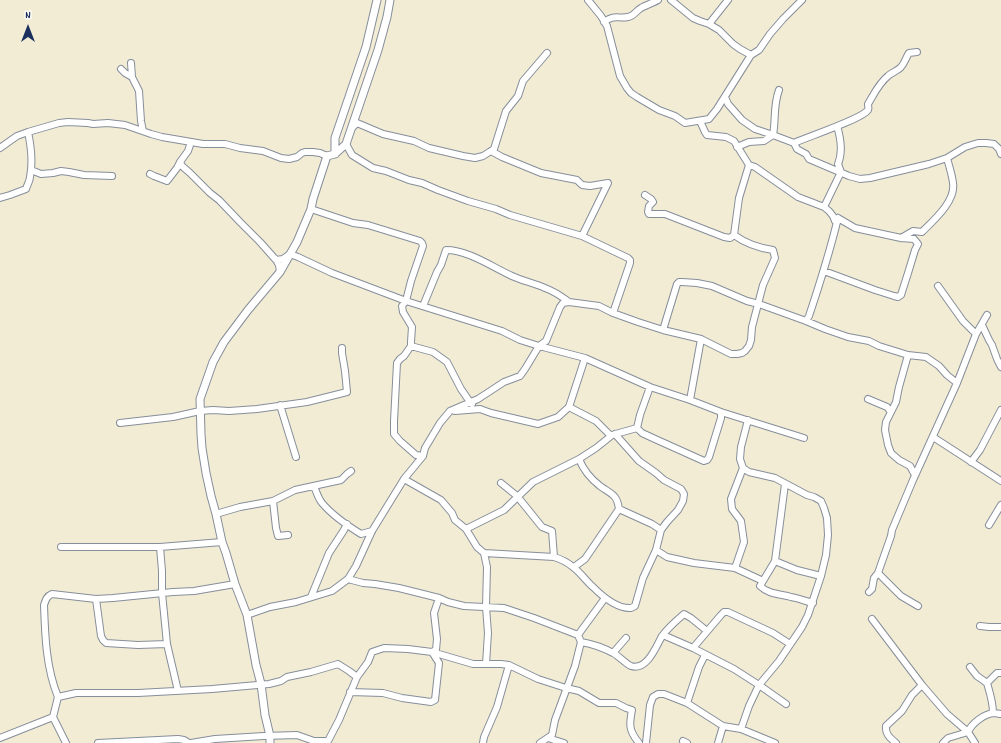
<!DOCTYPE html>
<html>
<head>
<meta charset="utf-8">
<style>
  body { margin:0 }
  #map { position:relative; width:1001px; height:743px; overflow:hidden; background:#f2ecd5; font-family:Dekko,sans-serif }
  canvas { display:block }
  .north { position:absolute; left:8px; top:8px; width:40px; height:40px; -webkit-text-stroke:3px #fdfcf7; paint-order:stroke; rotate:0deg; font-size:11px; font-weight:700; line-height:16px; text-align:center; color:#1b2f5e }
  .north::after { content:''; display:block; margin:auto; width:14px; height:18px; background:#1b2f5e; clip-path:polygon(50% 0,100% 100%,50% 72%,0 100%) }
</style>
</head>
<body>
<div id="map">
<canvas width="1001" height="743"></canvas>
<div class="north">N</div>
</div>
<script>
const c = document.querySelector('canvas').getContext('2d');
c.lineJoin = 'round';
function trace(path, color, width, dash) { c.strokeStyle = color; c.lineWidth = width; c.lineCap = dash ? 'butt' : 'round'; c.setLineDash(dash || []); c.stroke(path); }
const minor = new Path2D(`
  M588,0L601,16L607,26L620,76L627,88L631,93L637,97L659,110L675,116L685,123L709,119L717,109L751,55L759,50L770,34L783,19L802,0
  M671,0L693,18L700,21L709,24L719,30L733,44L740,49L751,55
  M604,22C615,14 618,19 628,17C634,16 636,11 641,8C646,5 653,3 658,0
  M709,24L728,0
  M131,63L132,77L139,91L141,121L143,131
  M121,69L125,73L132,77
  M725,97L728,104L742,120L755,129L773,135L794,143L797,149L806,154L809,159L849,176L860,179L870,178L929,164L947,158L965,147L978,143H986L994,144L999,149L1001,154
  M700,121L705,132L707,135L726,137L734,141L749,165L755,167L798,197L824,207L829,211L833,216L835,221L838,218C830,251 820,283 809,316L806,321
  M353,127L357,123L383,134L414,141L429,148L463,156L475,158L483,156L494,149L506,111L518,96L523,81L547,53
  M191,142L188,151L180,162L182,166L190,173L210,193L219,200L240,222L260,242L276,260L279,265L280,272
  M794,143C807,137 862,119 868,110C869,108 868,107 868,104C874,94 879,83 888,76C892,72 898,71 901,67C905,63 906,57 909,53L917,52
  M346,144L352,155L373,168L386,171L409,180L422,183L438,190L468,201L496,209L510,215L582,236L628,258L630,260V263L613,313
  M737,147L749,142L764,141L773,135C776,119 773,106 779,90
  M0,148L17,136L28,132L59,123L68,122L88,123L93,124L108,123L125,125L151,134L162,137L203,144H225L240,148L263,151L281,158L289,159L297,157L302,153L305,152H313L320,153L327,156
  M491,151L502,157L541,173L577,180L582,185L590,186L608,183L582,236
  M31,170L41,174L53,173L61,171L69,172L84,175L112,176
  M150,174L154,176L167,181L177,168L180,162
  M645,195L651,199L653,202L649,206L648,212L649,214H665L724,237L730,238L734,235L739,198L749,165
  M0,198L10,195L26,189C27,185 30,181 30,177C33,162 31,146 28,132
  M824,207L841,172L838,164C843,152 841,139 837,126
  M311,209L353,223L368,225L420,241L422,243L423,246L411,281L406,301L402,306L403,312L412,327L411,342V346L404,356L400,359L397,363L394,421V434L400,441L416,455L423,456
  M901,238L913,231L922,232C934,220 956,201 953,183C952,174 949,166 947,158
  M276,260L283,259L290,254L298,257L332,273L406,301L502,331L520,340L539,346L585,358L650,387L690,400L721,412L804,438
  M824,271L875,290L894,296L898,297L901,295L908,273L915,250L918,244L914,239L901,238L855,228L838,218
  M938,286L963,321L976,334
  M423,306L437,272L441,265L446,250C468,250 492,267 512,276C523,281 534,283 545,288C554,291 561,296 569,302
  M982,325L989,340L992,345L997,359L1001,367
  M663,330L677,284L679,282H682L697,283L712,286L747,301L759,304L806,321L825,329L848,337L869,341L879,346L908,355L926,357L939,366L947,375L957,383L976,334L987,315
  M411,346L433,352L447,362L461,389L470,402L472,404
  M868,399L887,407L891,412L896,402L899,387L908,355
  M690,400L701,339
  M280,405L296,457
  M455,411L480,409L491,413L538,424L558,417L569,407
  M891,412L886,422L885,430L888,445L891,453L899,460L910,466L915,475
  M120,423L173,417L200,411L213,410L229,411L257,409L307,402L347,392L345,371L342,353V348
  M637,428L642,433L655,439L704,461L707,460L709,457L721,418V412
  M612,435L637,428L640,415L650,387
  M933,437L1001,481
  M971,462L980,450L1001,410
  M404,479L423,456L425,448L440,423L450,411L478,399L504,382L520,376L525,369L539,346L546,341L560,307L563,303L569,302L599,306L613,313L638,322L663,330L701,339L731,354H737L742,353L745,351L749,346L751,340L752,327L763,285L775,258L773,250C759,248 745,243 734,235
  M501,483L517,496L542,527L552,531L554,557
  M785,484L775,561L760,586C768,594 780,594 791,597C798,598 805,601 813,603
  M314,486C316,491 318,498 322,503C332,515 348,526 361,534L372,531
  M273,501L276,528L278,536L288,535
  M619,509L652,524L661,530
  M216,514L240,507L273,501L295,490L341,480L347,474L351,471
  M989,525L1001,505
  M466,529L477,547L484,553L487,567L486,607L488,633L486,664
  M61,547H160
  M656,550L667,557L694,563L735,568L763,581
  M484,553L554,557C561,559 567,562 573,567C581,573 586,581 593,587C603,597 617,609 631,608L635,606L643,578L656,550L661,530L667,522L678,510L683,501L684,494L681,489L664,480L656,473L639,461L615,434
  M775,561L797,570L821,576
  M574,567L585,559L619,509C617,494 611,494 600,486C591,479 583,469 579,459
  M735,568L744,542L741,521L732,509L731,499L743,468
  M348,579L363,583L375,584L399,588L439,598L448,602L464,606L504,608L534,618L578,635L581,642L575,666L555,720L552,735L540,743
  M235,584L194,591L173,592L113,598L96,599L52,594C47,596 46,599 44,605C45,635 46,668 58,697L76,693H138L212,689L269,684L281,681L287,677L311,672L338,664L349,671L357,677
  M869,592L872,589L874,578L878,573
  M311,597L329,553L344,530L347,524
  M96,599L101,636L103,640L106,643L138,645L167,644
  M918,606L901,596L878,573L891,536L892,530L913,480L957,383
  M247,615L270,607L296,602L332,591L348,579L356,566L372,531L404,479L441,500L452,513L455,520L466,529L504,510L533,482L579,459L596,448L611,436L596,421L569,407L585,358
  M872,619L922,685
  M980,626L989,627H1001
  M578,635L605,598
  M663,635L693,648L734,669L759,685L786,704
  M581,642C592,644 604,648 613,653C619,656 626,664 631,666C647,671 656,647 662,636C667,629 677,620 684,614L691,618L707,631
  M693,648L721,615L724,612H728L773,633L790,644
  M613,653L626,638
  M970,667L977,676L987,683
  M178,691L167,644L162,593V571L160,547L222,542
  M350,692L383,693L402,698L431,702L435,700L439,663L432,652L436,650L437,639L434,613L439,598
  M687,703L699,667L705,655
  M993,713C993,702 990,693 987,683L997,673H1001
  M53,717L58,697
  M741,729L749,706L759,685L779,661L802,627L808,615L821,576L826,555L828,535L827,518L824,508L821,501L814,497L807,495L775,478L749,472L743,468L740,459L741,447L748,420
  M0,738L53,717L66,743
  M548,738L564,743
  M683,741L687,743
  M98,743L178,739L184,740L189,743
  M191,743L215,739L264,736L297,735L314,741H328L339,720L357,677L368,662L372,652L384,648L408,649L432,652L473,664H501L509,665L538,679L566,688L579,691L599,703H616L626,708L632,710C629,725 629,731 639,743
  M483,743L484,737L497,707L509,665
  M646,743L650,705L653,697L658,694H664L687,703L723,726L741,729L775,743
  M718,743L723,726
  M896,743C890,738 885,734 886,726L902,711L912,695L922,685L947,714L968,732L975,743
  M943,743L948,738L968,732C972,723 984,714 994,713C996,713 999,714 1001,714`);
const major = new Path2D(`
  M335,154V138L366,47L377,0
  M270,743V736L265,715L261,684L256,665L247,615L235,584L226,553L222,542L216,514L211,496L206,473L202,448L201,434L200,399L213,362L224,342L248,310L280,272L297,242L311,209L313,199L327,156L335,154L346,144L378,50L387,17L390,0`);
trace(minor, '#868e9a', 8);
trace(major, '#868e9a', 9);
trace(minor, '#fff', 6);
trace(major, '#fff', 7);
</script>
</body>
</html>
